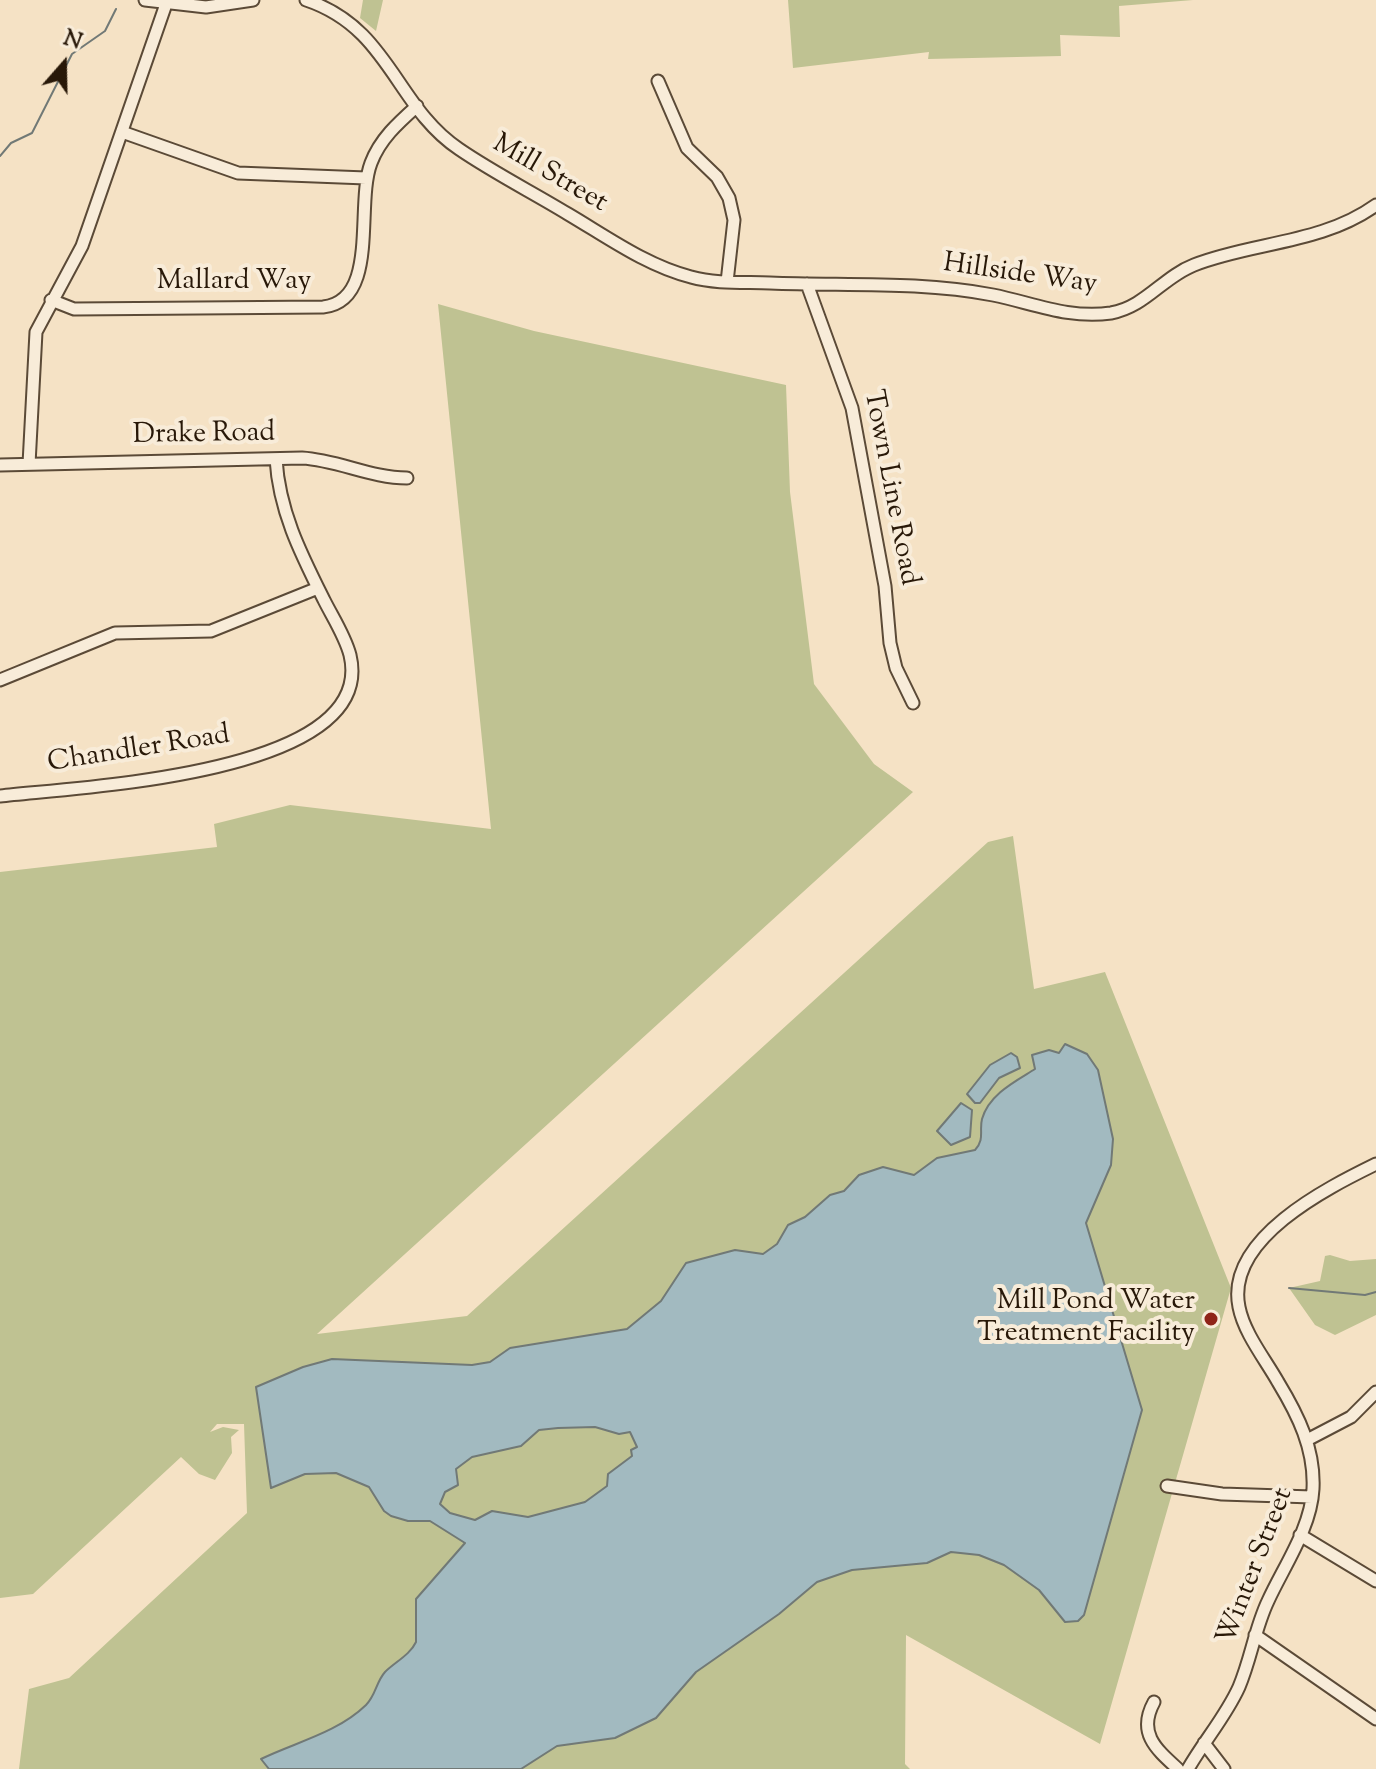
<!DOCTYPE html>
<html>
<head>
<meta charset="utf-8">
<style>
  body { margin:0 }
  #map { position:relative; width:1376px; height:1769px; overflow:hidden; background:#f5e2c5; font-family:"Sorts Mill Goudy",serif }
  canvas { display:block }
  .north { position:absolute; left:24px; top:24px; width:80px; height:80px; -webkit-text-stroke:6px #f8ecd9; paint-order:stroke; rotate:20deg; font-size:22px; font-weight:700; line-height:32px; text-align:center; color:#281808 }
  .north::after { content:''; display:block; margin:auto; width:28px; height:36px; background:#281808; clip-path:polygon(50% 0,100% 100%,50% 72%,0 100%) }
</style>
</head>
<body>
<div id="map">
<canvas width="1376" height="1769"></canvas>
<div class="north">N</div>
</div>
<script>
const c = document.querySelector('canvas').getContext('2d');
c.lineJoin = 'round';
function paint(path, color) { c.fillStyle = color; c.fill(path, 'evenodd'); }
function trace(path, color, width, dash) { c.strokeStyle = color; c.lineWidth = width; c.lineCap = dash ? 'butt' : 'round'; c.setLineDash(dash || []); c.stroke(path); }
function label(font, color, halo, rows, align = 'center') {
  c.font = font + ' "Sorts Mill Goudy",serif'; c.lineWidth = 8; c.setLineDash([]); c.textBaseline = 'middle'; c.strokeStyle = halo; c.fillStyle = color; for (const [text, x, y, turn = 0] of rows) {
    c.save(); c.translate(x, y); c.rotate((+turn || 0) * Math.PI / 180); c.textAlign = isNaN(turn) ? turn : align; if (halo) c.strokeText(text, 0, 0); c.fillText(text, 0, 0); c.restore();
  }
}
paint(new Path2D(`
  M363,0H383L376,31L360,18Z
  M788,0H1193L1119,6L1120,37L1060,35L1061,56L928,59L929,52L793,68Z
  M438,304L534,331L786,385L790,492L814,684L874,764L913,792L317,1334L467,1316L988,842L1013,836L1034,989L1105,972L1231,1288L1100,1744L906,1635L905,1764L910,1769H19L29,1689L69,1678L247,1513L244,1424H217L210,1432L223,1427L239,1430L231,1437L232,1453L215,1480L199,1474L181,1457L33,1594L0,1598V872L217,847L214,824L290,805L491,829Z
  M1330,1255L1350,1261L1376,1259V1315L1335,1335L1315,1325L1289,1288L1320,1281L1325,1256Z`), '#bfc292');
const water = new Path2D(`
  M1065,1044L1087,1054L1098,1070L1113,1139L1111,1165L1086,1223L1142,1410L1084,1615L1078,1621L1065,1622L1039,1590L1004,1565L979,1555L951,1552L927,1563L852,1570L817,1582L779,1614L696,1672L656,1718L615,1738L557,1746L521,1769H269L261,1759C296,1742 337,1733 366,1705C376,1695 376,1682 385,1672C395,1662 410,1655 416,1642V1599L465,1543L430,1521H408L391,1516L384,1511L369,1487L336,1473L305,1474L271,1488L256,1387L303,1367L332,1359L472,1365L490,1362L510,1348L627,1329L661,1301L686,1263L735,1250L763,1254L777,1244L788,1225L805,1217L830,1195L844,1191L859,1175L883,1167L914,1175L937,1158L975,1150C985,1139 979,1131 982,1119C989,1094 1016,1081 1035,1069L1032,1055L1049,1050L1059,1053ZM558,1428L595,1427L619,1434L630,1432L637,1447L631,1450L632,1456L608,1474L607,1486L585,1502L528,1517L492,1511L475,1520L450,1513L440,1504L445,1492L458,1485L456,1469L472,1457L521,1446L539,1430Z
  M1011,1053L1017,1057L1020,1068L999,1078L980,1103H975L967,1094L990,1065Z
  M961,1103L972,1110L970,1137L951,1145L937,1131Z`);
paint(water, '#a2bac0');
trace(water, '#717976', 2);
trace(new Path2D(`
  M0,156L11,143L32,133L72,54L105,31L116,9
  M1289,1288L1365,1295L1376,1292`), '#717976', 2);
const minor = new Path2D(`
  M145,0L206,7L253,0
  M306,0C390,28 395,106 459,149C494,173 532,192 568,214C607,237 647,266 691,277C716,284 744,282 770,283C844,286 919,281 993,295C1033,303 1068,319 1111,313C1145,307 1163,277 1194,265C1252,242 1322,244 1376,205
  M658,81L687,148L717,177L729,198L734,220L727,282
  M122,132L238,173L366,178
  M807,284L852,408L885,586L890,643L896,668L913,703
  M51,300L74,309L323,307C380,301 355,205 371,163C380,139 398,123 417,106
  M29,464L36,332L82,246L166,4
  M0,465L302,458C338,460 371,478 407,478
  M0,680L115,633L211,631L318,588
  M0,796C73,787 379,776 350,655C345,636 333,618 324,600C301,554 279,511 276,459
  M1307,1440L1351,1417L1376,1392
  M1167,1486L1222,1494L1312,1497
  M1300,1535L1376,1581
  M1255,1635L1376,1719
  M1154,1702C1137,1733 1156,1749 1178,1769
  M1204,1743L1224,1769
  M1188,1769C1204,1741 1226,1716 1239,1687C1251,1659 1255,1628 1268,1601C1284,1566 1311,1528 1313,1489C1315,1449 1298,1415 1278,1382C1265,1359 1244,1333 1239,1307C1225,1239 1327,1188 1376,1164`);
trace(minor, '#5b4a37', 15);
trace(minor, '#f8ecd9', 11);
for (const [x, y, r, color] of [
  [1211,1319,8,"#8f2418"]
]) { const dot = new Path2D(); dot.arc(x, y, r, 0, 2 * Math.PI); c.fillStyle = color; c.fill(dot); trace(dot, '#f8ecd9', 3); }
label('28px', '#281808', '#f8ecd9', [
  ["Mill Street",549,175,30],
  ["Hillside Way",1020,276,8],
  ["Mallard Way",234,283],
  ["Drake Road",204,436,-1],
  ["Town Line Road",889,488,79],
  ["Chandler Road",139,751,-9],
  ["Winter Street",1257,1567,-69]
]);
label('28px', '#281808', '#f8ecd9', [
  ["Mill Pond Water",1195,1303],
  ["Treatment Facility",1195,1335]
], 'right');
</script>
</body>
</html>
